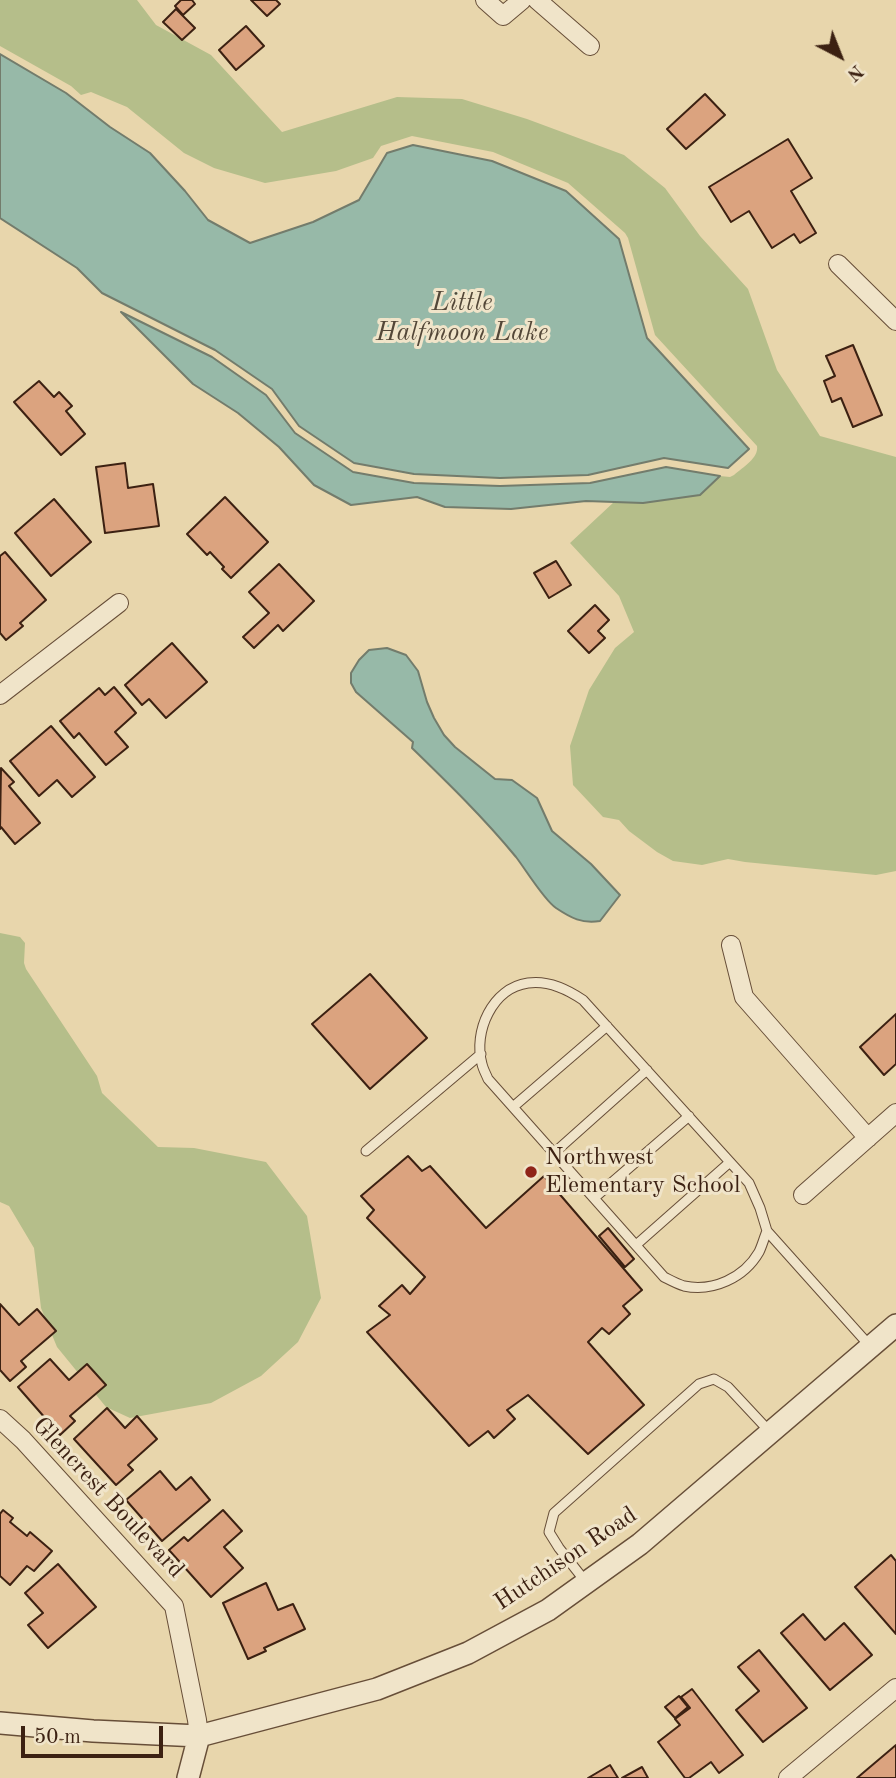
<!DOCTYPE html>
<html>
<head>
<meta charset="utf-8">
<style>
  body { margin:0 }
  #map { position:relative; width:896px; height:1778px; overflow:hidden; background:#e8d6ac; font-family:"Old Standard TT",serif }
  canvas { display:block }
  .north { position:absolute; left:805px; top:21px; width:70px; height:70px; -webkit-text-stroke:5px #f0e4c9; paint-order:stroke; rotate:138deg; font-size:19px; font-weight:700; line-height:28px; text-align:center; color:#3c2112 }
  .north::after { content:''; display:block; margin:auto; width:24px; height:32px; background:#3c2112; clip-path:polygon(50% 0,100% 100%,50% 72%,0 100%) }
  .scale { position:absolute; left:21px; top:1726px; width:142px; height:32px; box-sizing:border-box; border:4px solid #3c2112; border-top:0; padding-left:9px; font-size:21px; line-height:24px; white-space:nowrap; color:#3c2112; -webkit-text-stroke:5px #f0e4c9; paint-order:stroke }
</style>
</head>
<body>
<div id="map">
<canvas width="896" height="1778"></canvas>
<div class="north">N</div>
<div class="scale">50 m</div>
</div>
<script>
const c = document.querySelector('canvas').getContext('2d');
c.lineJoin = 'round';
function paint(path, color) { c.fillStyle = color; c.fill(path, 'evenodd'); }
function trace(path, color, width, dash) { c.strokeStyle = color; c.lineWidth = width; c.lineCap = dash ? 'butt' : 'round'; c.setLineDash(dash || []); c.stroke(path); }
function label(font, color, halo, rows, align = 'center') {
  c.font = font + ' "Old Standard TT",serif'; c.lineWidth = 6; c.setLineDash([]); c.textBaseline = 'middle'; c.strokeStyle = halo; c.fillStyle = color; for (const [text, x, y, turn = 0] of rows) {
    c.save(); c.translate(x, y); c.rotate((+turn || 0) * Math.PI / 180); c.textAlign = isNaN(turn) ? turn : align; if (halo) c.strokeText(text, 0, 0); c.fillText(text, 0, 0); c.restore();
  }
}
paint(new Path2D(`
  M0,0H137L156,25L211,55L282,132L397,97L462,99L527,119L624,155L665,188L700,236L748,289L777,370L820,436L896,457V871L876,875L745,862L728,859L702,865L673,861L657,852L629,831L619,820L603,817L573,785L570,746L589,690L615,648L634,632L619,596L570,543L614,502L643,503L699,495L720,476L730,477L734,475C743,467 759,458 757,446L655,335L628,238L625,233L568,183L493,152L412,136L381,146L373,158L336,171L265,183L214,168L184,153L127,107L91,92L81,95L71,86L0,46Z
  M0,933L20,937L25,943L24,963L26,969L97,1076L102,1093L158,1147L194,1148L266,1162L307,1216L321,1298L298,1342L261,1376L211,1403L130,1418L106,1407L57,1347L41,1308L34,1248L9,1206L0,1202Z`), '#b5be8a');
const water = new Path2D(`
  M0,54L66,93L110,127L150,153L185,191L208,220L250,243L313,222L359,200L387,153L413,145L492,161L566,191L619,239L647,338L749,449L728,468L664,458L588,475L500,478L414,474L354,463L299,426L272,389L215,350L102,293L77,268L0,218Z
  M121,312L212,357L266,395L295,433L353,472L414,483L500,486L590,483L666,467L720,476L700,495L643,503L586,501L511,509L445,507L417,497L351,505L314,485L279,447L238,413L193,384Z
  M387,648L406,655L418,671L427,702L434,718L444,735L455,747L495,779L512,780L537,798L552,831L591,864L620,895L600,921C582,924 571,918 556,908C544,900 526,870 516,857C484,818 448,783 412,748L413,742L356,692L351,683V673L359,660L369,650Z`);
paint(water, '#97b9a8');
trace(water, '#737c6c', 2);
const building = new Path2D(`
  M181,0H192L195,4L183,15L175,6Z
  M251,0H276L280,4L267,16Z
  M176,9L195,28L182,40L163,22Z
  M246,26L264,46L236,70L219,50Z
  M705,94L725,115L686,149L667,129Z
  M788,139L812,178L791,191L816,233L800,243L794,234L772,248L749,211L731,222L709,187Z
  M853,345L882,415L853,427L841,398L832,402L824,381L835,376L826,356Z
  M39,381L54,397L59,392L72,406L66,411L85,434L61,455L14,402Z
  M125,463L128,488L153,484L159,526L105,533L96,467Z
  M225,497L268,542L231,578L222,569L224,567L210,552L207,555L187,534Z
  M54,499L91,542L51,576L15,533Z
  M5,552L46,600L20,623L23,626L6,640L0,633V556Z
  M556,561L571,585L549,598L534,573Z
  M279,564L314,601L283,631L278,625L254,648L243,637L269,613L249,592Z
  M595,605L609,620L598,631L605,638L589,653L568,631Z
  M172,643L207,682L166,718L149,699L142,705L125,685Z
  M114,687L136,713L115,732L128,747L106,765L79,733L74,738L60,721L99,688L105,695Z
  M51,726L95,777L72,797L57,780L39,796L10,761Z
  M1,768L14,782L9,786L40,823L15,844L1,827L0,829Z
  M370,974L427,1038L370,1089L312,1024Z
  M896,1014V1064L884,1075L860,1047Z
  M408,1156L422,1171L430,1166L486,1228L544,1176L642,1290L623,1306L630,1314L609,1334L602,1328L588,1342L644,1405L588,1454L528,1395L507,1410L515,1419L494,1438L488,1431L469,1446L367,1332L390,1315L379,1306L402,1285L410,1294L425,1277L367,1218L374,1210L361,1196Z
  M608,1228L634,1259L625,1267L599,1236Z
  M0,1304L19,1325L37,1309L56,1331L21,1361L26,1367L10,1381L0,1370Z
  M50,1359L69,1380L87,1364L106,1385L70,1416L75,1421L60,1435L18,1387Z
  M107,1408L125,1428L137,1416L157,1439L128,1465L133,1470L116,1485L74,1439Z
  M160,1471L176,1490L191,1477L210,1500L162,1541L126,1500Z
  M3,1510L13,1518L10,1522L27,1536L30,1532L52,1551L34,1571L27,1566L10,1585L0,1576V1514Z
  M223,1510L242,1531L224,1547L243,1568L211,1597L169,1550L184,1537L188,1541Z
  M891,1555L896,1561V1634L855,1587Z
  M58,1564L96,1607L48,1648L28,1625L43,1613L25,1593Z
  M266,1583L278,1610L293,1604L305,1629L264,1648L266,1651L248,1659L223,1603Z
  M803,1614L825,1640L844,1623L872,1655L830,1690L781,1633Z
  M759,1650L807,1708L763,1742L736,1710L759,1691L738,1667Z
  M692,1689L743,1755L719,1773L711,1762L689,1778H685L658,1742L680,1725L675,1719L690,1708L681,1697Z
  M679,1696L688,1707L675,1718L665,1707Z
  M896,1745V1778H857Z
  M610,1765L618,1778H588Z
  M642,1767L648,1778H622Z`);
paint(building, '#dba37f');
trace(building, '#3c2112', 2);
const service = new Path2D(`
  M513,1107L607,1026
  M366,1151L481,1054
  M554,1153L647,1070
  M594,1198L689,1116
  M767,1231C764,1238 762,1246 759,1252C744,1278 713,1292 684,1286C677,1284 670,1280 664,1277L488,1079C486,1074 483,1069 482,1064C473,1032 492,988 528,983C548,980 567,989 583,1000L749,1183L760,1208L767,1231L869,1345
  M636,1245L730,1162
  M585,1581L559,1548L549,1532L554,1513L699,1384L714,1379L728,1387L770,1432`);
const minor = new Path2D(`
  M485,0L503,16L522,0
  M537,0L590,46
  M838,264L896,321
  M0,695L119,603
  M731,945L744,997L868,1138
  M803,1195L896,1113
  M0,1419L23,1440L174,1606L197,1720L199,1736
  M788,1778L896,1688`);
const tertiary = new Path2D(`
  M0,1723L93,1731L199,1736L377,1689L468,1653L548,1610L640,1544L896,1325
  M188,1778L199,1736`);
trace(service, '#674e38', 11);
trace(minor, '#674e38', 20);
trace(tertiary, '#674e38', 24);
trace(service, '#f0e4c9', 9);
trace(minor, '#f0e4c9', 18);
trace(tertiary, '#f0e4c9', 21);
for (const [x, y, r, color] of [
  [531,1172,7,"#8f2418"]
]) { const dot = new Path2D(); dot.arc(x, y, r, 0, 2 * Math.PI); c.fillStyle = color; c.fill(dot); trace(dot, '#f0e4c9', 2.5); }
label('24px', '#3c2112', '#f0e4c9', [
  ["Northwest",545,1158],
  ["Elementary School",545,1186]
], 'left');
label('24px', '#3c2112', '#f0e4c9', [
  ["Glencrest Boulevard",108,1498,47],
  ["Hutchison Road",566,1559,-34]
]);
label('italic 26px', '#534738', '#f0e4c9', [
  ["Little",462,303],
  ["Halfmoon Lake",462,333]
]);
</script>
</body>
</html>
